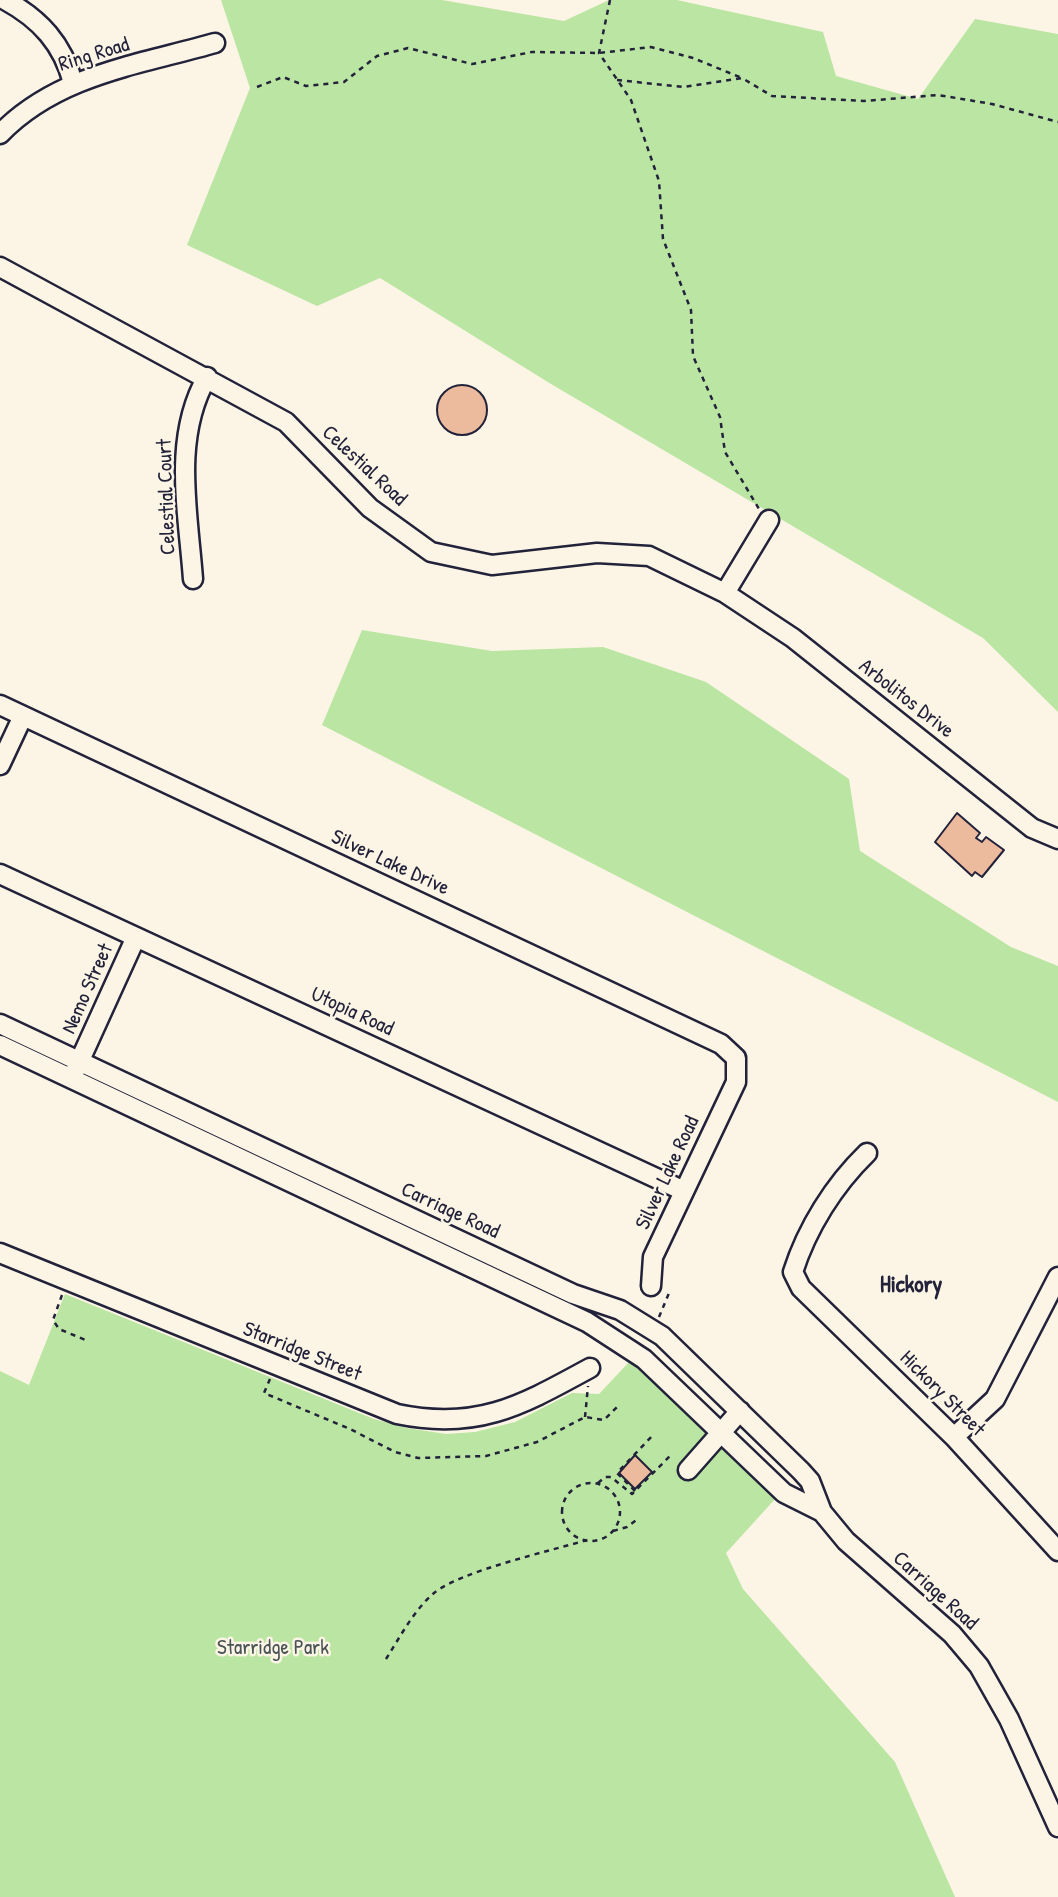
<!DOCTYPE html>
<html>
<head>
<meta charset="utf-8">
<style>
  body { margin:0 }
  canvas { display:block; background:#fcf5e5 }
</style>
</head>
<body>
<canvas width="1058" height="1897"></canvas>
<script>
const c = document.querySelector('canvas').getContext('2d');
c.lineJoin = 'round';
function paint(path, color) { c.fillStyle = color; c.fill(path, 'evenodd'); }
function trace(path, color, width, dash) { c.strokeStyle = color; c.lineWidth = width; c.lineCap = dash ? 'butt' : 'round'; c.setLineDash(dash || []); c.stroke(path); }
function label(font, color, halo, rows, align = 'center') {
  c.font = font + ' "Patrick Hand",sans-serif'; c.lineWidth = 5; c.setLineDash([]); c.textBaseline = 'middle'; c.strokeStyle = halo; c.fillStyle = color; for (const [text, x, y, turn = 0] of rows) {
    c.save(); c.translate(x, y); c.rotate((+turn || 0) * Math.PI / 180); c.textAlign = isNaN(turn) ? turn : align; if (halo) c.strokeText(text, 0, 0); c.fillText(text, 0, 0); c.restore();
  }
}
paint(new Path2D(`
  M221,0H442L564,21L609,0H677L823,32L836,76L918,99L975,19L1058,34V712L983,638L551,384L380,278L317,306L187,245L250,88Z
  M362,630L492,651L603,647L706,682L849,779L860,851L1011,947L1058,966V1102L322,725Z
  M65,1294L374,1419L407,1428L446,1434L475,1432L515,1422L572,1393L599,1394L631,1360L776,1498L726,1553L743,1589L895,1762L955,1897H0V1371L29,1385Z`), '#bbe5a2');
const building = new Path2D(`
  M437 410a25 25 0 1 1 50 0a25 25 0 1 1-50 0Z
  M957,813L980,833L976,838L982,842L986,837L1004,850L982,877L975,872L972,876L935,842Z
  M635,1455L652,1472L635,1489L619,1473Z`);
paint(building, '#ecba9d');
trace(building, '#22223b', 2);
const minor = new Path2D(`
  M5,0C40,19 63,44 73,83
  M0,134C57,75 138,65 215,43
  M0,267L286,422L370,508L431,552L492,565L597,553L649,556L725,593L793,638L1032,828L1058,839
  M193,579C188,511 172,438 207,377
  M725,593L769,520
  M0,705L721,1044L736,1058V1082L653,1257L651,1286
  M0,765L23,716
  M0,874L684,1191
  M0,1024L573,1294L620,1310L662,1336L801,1471L810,1481L822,1512L846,1541L952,1634L979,1666L1009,1719L1058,1827
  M0,1045L587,1322L644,1359L784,1493L822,1512
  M76,1069L136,937
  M867,1153C834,1185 807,1228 793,1272L801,1288L954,1437L1058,1551
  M0,1253L397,1414C478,1431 522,1405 590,1368
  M954,1437L995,1399L1058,1277
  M688,1470L740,1411`);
trace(minor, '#22223b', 23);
trace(new Path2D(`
  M610,0L599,53L631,100L659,181L663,239L691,310L693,356L720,417L725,452L759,509
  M617,80L683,87L742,78L772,96L864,101L938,95L992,104L1058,122
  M257,87L283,77L306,86L344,82L377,56L408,48L472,64L532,52L599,53L651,47L693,58L742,78
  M62,1295L53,1320L59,1329L88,1341
  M659,1317L669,1293L666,1292
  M270,1379L264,1393L350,1429L395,1452L418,1458L486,1456L537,1442L585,1417L604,1420L620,1404
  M585,1417L588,1386
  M598,1483L605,1477H611L632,1494L672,1454
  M562 1512a29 29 0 1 1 58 0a29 29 0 1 1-58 0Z
  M635,1491L617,1473L653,1435
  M613,1531L627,1527L639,1518
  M386,1659C400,1637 414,1610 434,1593C461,1571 550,1551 587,1540`), '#22223b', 2.5, [5, 5]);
trace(minor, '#fcf5e5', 18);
label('21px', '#22223b', '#fcf5e5', [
  ["Ring Road",94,55,-17],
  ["Celestial Road",364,466,43],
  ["Celestial Court",167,497,-92],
  ["Arbolitos Drive",906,699,38],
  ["Silver Lake Drive",390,863,25],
  ["Nemo Street",88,989,-66],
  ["Utopia Road",352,1012,25],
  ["Silver Lake Road",668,1173,-65],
  ["Carriage Road",450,1211,25],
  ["Starridge Street",302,1352,22],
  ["Hickory Street",942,1394,45],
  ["Carriage Road",935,1591,42]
]);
label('21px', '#485355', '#fcf5e5', [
  ["Starridge Park",273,1648]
]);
label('bold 23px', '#22223b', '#fcf5e5', [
  ["Hickory",911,1286]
]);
</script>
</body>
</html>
